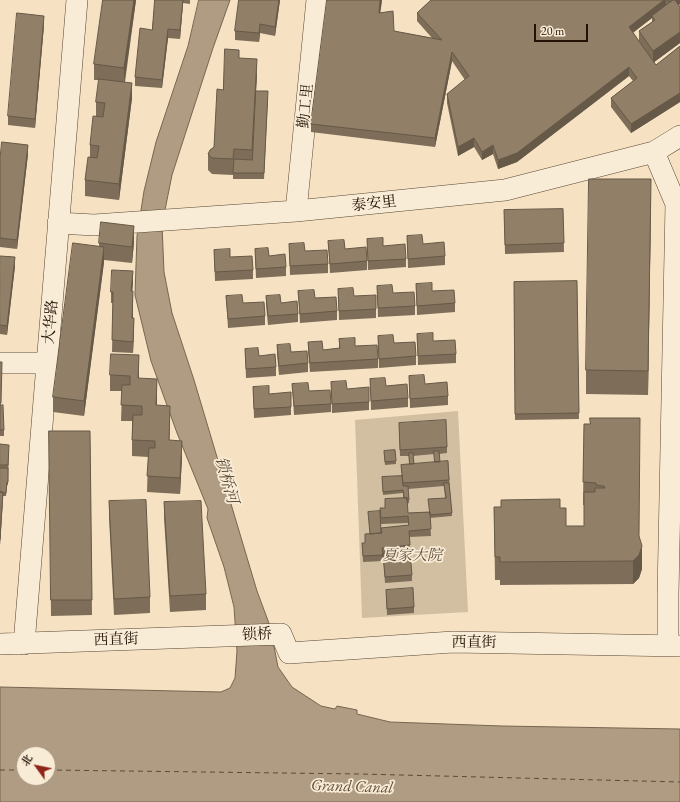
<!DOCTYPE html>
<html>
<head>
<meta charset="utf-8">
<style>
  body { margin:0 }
  #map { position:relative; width:680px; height:802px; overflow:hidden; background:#f6e2c2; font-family:"EB Garamond","Noto Serif SC",serif }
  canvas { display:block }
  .north { position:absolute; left:16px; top:746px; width:40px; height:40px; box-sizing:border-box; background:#f9ecd7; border:1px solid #a49583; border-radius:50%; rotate:303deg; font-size:11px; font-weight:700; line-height:16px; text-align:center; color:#241305 }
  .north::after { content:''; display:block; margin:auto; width:14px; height:18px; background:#8f2418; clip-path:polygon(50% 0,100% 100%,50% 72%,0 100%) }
  .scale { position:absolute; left:534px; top:24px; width:54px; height:18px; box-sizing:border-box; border:2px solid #241305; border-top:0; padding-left:5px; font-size:12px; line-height:14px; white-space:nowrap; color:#241305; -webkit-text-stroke:3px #f9ecd7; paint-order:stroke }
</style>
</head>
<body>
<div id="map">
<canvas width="680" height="802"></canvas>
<div class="north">北</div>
<div class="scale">20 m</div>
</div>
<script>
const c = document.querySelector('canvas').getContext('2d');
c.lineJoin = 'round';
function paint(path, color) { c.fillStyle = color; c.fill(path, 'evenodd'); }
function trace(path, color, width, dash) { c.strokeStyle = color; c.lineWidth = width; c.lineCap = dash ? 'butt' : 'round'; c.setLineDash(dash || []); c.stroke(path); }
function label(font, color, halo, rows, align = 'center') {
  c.font = font + ' "EB Garamond","Noto Serif SC",serif'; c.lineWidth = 3.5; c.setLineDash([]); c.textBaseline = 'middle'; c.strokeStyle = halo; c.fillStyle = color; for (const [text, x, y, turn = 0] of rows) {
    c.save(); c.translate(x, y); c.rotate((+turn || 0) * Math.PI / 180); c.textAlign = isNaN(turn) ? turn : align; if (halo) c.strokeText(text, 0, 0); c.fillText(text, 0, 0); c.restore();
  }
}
paint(new Path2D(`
  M458,411L468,612L362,618L355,420Z`), '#d2bfa2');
const water = new Path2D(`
  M199,0H230L213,48L172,175L162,225L164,272L172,313L194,380L257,591L270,626L278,667L292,687L321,706L335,709L337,706L357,710V714L390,722L502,726L680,729V802H0V687L221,692L230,688L235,678L237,651L234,607L224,567L207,518L208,509L177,433L151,361L135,295L137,236L144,191L156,142L188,46ZM24,754H48V778H24Z`);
paint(water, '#af9c82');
trace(water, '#776550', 1);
trace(new Path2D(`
  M0,770H24
  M48,770L360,774L680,782`), '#5c4a37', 1, [5, 4]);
const minor = new Path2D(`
  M654,152L676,204L668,594V646
  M296,211L317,0
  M58,223L94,225L296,211L505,190L654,152L680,136
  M0,363H47
  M0,644L281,634L289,653L453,642L680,646
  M24,644L77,0`);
trace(minor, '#584734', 22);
trace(minor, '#f9ecd7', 21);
paint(new Path2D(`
  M103,0H136L125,82L132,98L119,200L85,196V180L90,157V145L96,117V102L99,80H94V64Z
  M155,0H190V4L183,3L180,39L168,38L162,88L135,86V77L152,30Z
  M239,0H280L275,36L260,33L259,42L235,40V31Z
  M382,0L380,13L394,31L432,38L417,21V13L431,0H680V4L679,5L680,7V43L654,62L656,65L680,46V102L631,133L611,107V98L633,81L629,76L517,162L498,169L493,154L482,160L474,147L458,156L447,103V94L465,80L452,61L435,147L311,132V124ZM652,18V22L639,31V41L633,32Z
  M44,25L35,128L8,125V116Z
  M239,58L257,74L256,91L268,97L264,179H233V175L212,174L208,170V154L214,147L223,90Z
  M28,154L17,249L0,247V159Z
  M651,203L648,395L586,394V370Z
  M563,209L564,252L505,254L504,210Z
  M407,236L423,244L445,256V265L408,268Z
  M367,239L383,246L406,259V267L368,270Z
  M328,241L345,249L367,261V270L330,273Z
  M134,242L132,263L104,260L84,416L53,412V397L99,246V243Z
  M289,244L305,251L328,264V273L290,275Z
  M255,249L269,256L286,267V276L256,278Z
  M214,250L230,257L253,270V279L215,281Z
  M0,256L15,266L7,335L0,334Z
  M577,281L579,419L515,420L514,282Z
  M133,283L132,291L133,303V318L134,330L133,353L112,352L113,303H111V292Z
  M416,284L432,291L455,303V312L417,315Z
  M377,286L393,293L415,306V315L378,317Z
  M338,289L354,296L376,309V318L339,320Z
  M298,291L315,298L337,311V320L300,323Z
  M226,296L243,303L265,316V325L228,328Z
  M266,296L281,303L298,314V322L268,325L266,305Z
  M417,334L433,341L456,354V363L418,365Z
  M378,336L394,343L416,356V365L379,368Z
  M339,339L355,346L378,359V368L310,372L308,351V342L323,350L339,348Z
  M277,345L291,352L308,363V372L279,375L277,354Z
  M245,349L259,356L276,367V376L246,378Z
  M0,362L1,405L4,430V436H0Z
  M139,371V378L157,395V405L170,421L169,440L182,457L180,494L147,492L148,457L132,456V421H121L122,391H110V375Z
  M409,376L425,384L448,396V405L410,408Z
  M370,379L386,386L408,398V407L371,410Z
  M331,382L347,389L369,402V410L332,413Z
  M292,384L309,391L331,404V412L294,415Z
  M253,387L269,394L291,407V415L254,418Z
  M399,423L447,447V453L439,454L440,462L448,461L452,516L430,518L431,536L409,537L410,551L383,554V561L363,562L362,543H365V534L381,533V528L408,525V523L381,524L380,508H385V499L403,498V493L383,495L382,477L402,476L401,465L409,464V456H400ZM434,454L435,462L414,464L413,456ZM444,486L445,498L429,512L408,513L407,504L409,503L408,489Z
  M584,424L639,537L642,569L639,578L633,584L500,585V580H495L494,507L560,508L566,526H584V505H583Z
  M49,431H90L92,615L51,616Z
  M0,444L9,451L8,485H7L6,496H3L0,545Z
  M395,450L396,464L385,465L384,451Z
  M109,501L150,597V613L114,615L109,517Z
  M164,502L206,594V610L170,612L164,518Z
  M383,554L412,575V581L385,583Z
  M386,590L414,607V613L387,615Z`), '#7d6d59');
paint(new Path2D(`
  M134,0H136L124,84V68Z
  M183,0V3L180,39V30Z
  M279,0H280L275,36V27Z
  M380,0H382L379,22V13Z
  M664,0H666V7L652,16V18L629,36V27Z
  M674,0H680V4L670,12Z
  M44,16V25L35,128V119Z
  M260,24V33L259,42V33Z
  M168,29V38L162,88V80Z
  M680,32V43L653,63V51Z
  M452,52V61L435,147V138Z
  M257,59V74L252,166V150Z
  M629,67V76L517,162L498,169V160Z
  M132,83V98L119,200V184Z
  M680,93V102L631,133V124Z
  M474,138V147L458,156V147Z
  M28,145V154L17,249V240Z
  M493,145V154L482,160V152Z
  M651,179V203L648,395V371Z
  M134,226V242L132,263V247Z
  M104,247V263L84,416V401Z
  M15,257V266L7,335V326Z
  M133,271V283L131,303V291Z
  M133,291V303L132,330V318Z
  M134,318V330L133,353V342Z
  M139,355V371L138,394V378Z
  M157,379V395L156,421V405Z
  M170,406V421L169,456V440Z
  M182,441V457L180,494V478Z
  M3,492V498L0,545V539Z
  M642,546V569L639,578L633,584V561L639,555Z`), '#665948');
const building = new Path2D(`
  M103,0H134L124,68L94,64Z
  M155,0H183L180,30L168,29L162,80L135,77L140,28L152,30Z
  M239,0H279L275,27L260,24L259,33L235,31Z
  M327,0H380L379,13L393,11L394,31L442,40L417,13L431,0H664L629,27L656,65L680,46V93L631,124L611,98L637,78L629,67L517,153L498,160L493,145L482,152L474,138L458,147L447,94L469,76L452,52L435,138L311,124Z
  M668,0H673L670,2Z
  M673,0H675L680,7V32L653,51L639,31L655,20L652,16Z
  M17,13L44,16L35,119L8,116Z
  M225,49L239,50V58L257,59L252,150L234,149L233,159L212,158L208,154L210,150L214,147L217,89L223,90Z
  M99,79L132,83L119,184L85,180L88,157L97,158L99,146L90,145L93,116L103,117L105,103L96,102Z
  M256,91H268L264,173H233L234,159L252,160Z
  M2,142L28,145L17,240L0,238V159Z
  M589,179H651L648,371L586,370Z
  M563,209L564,243L505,245L504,210Z
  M101,222L134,226L132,247L99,243Z
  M422,235L423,244L444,242L445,256L408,259L407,236Z
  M383,238V246L405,244L406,259L368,261L367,239Z
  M344,240L345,249L366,247L367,261L330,264L328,241Z
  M73,243L104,247L84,401L53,397Z
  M304,243L305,251L327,250L328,264L290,266L289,244Z
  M268,248L269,256L285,254L286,267L256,269L255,249Z
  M230,249V257L252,256L253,270L215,272L214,250Z
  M0,256L15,257L7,326L0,325Z
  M112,270L133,271L131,291H133L132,318H134L133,342L112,340L113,292H111Z
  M577,281L579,413L515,414L514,282Z
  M432,283V291L454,290L455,303L417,306L416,284Z
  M392,285L393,293L414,292L415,306L378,308L377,286Z
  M353,288L354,296L376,295V309L339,311L338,289Z
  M314,290L315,298L336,297L337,311L300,314L298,291Z
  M242,295L243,303L264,302L265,316L228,319L226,296Z
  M280,295L281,303L297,301L298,314L268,316L266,296Z
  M433,333V341L455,340L456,354L418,356L417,334Z
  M393,335L394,343L415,342L416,356L379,359L378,336Z
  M355,338V346L377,345L378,359L310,363L308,342L322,341L323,350L340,348L339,339Z
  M290,344L291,352L307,351L308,363L279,366L277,345Z
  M258,348L259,356L275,354L276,367L246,369L245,349Z
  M111,354L139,355L138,378L157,379L156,405L170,406L169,440L182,441L180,478L147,476L149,448H155V441L132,440L133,415H142V406L121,405L122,385H130V376L110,375Z
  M0,362H2L1,403H0Z
  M424,375L425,384L447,382L448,396L410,399L409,376Z
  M385,378L386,386L407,384L408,398L371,401L370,379Z
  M346,381L347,389L369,387V402L332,404L331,382Z
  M308,383L309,391L330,390L331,404L294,406L292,384Z
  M269,386V394L291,392V407L254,409L253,387Z
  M3,405L4,430H0V406Z
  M590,418H640L639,536L642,546L639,555L633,561L500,562V557H495L494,507H501V500L560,499V508H566V526H584V492H595V488H605L604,486L596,485V483L583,482L584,424H590Z
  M446,420L447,447L400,450L399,423Z
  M49,431H90L92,600H51Z
  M0,444L9,445L8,465H0Z
  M395,450L396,461L385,462L384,451Z
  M434,451H439L440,462H435Z
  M409,453H413L414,464H410Z
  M448,461L449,480L403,483L401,465Z
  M0,468H8V482H7L6,493H3V492H0Z
  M402,476L403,486H408L409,500L407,501V498H404L403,490L383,492L382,477Z
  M444,483H449L452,513L430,515L428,499L446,498Z
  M0,492H3L0,539Z
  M407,498L408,513L430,512L431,529L409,531L410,545L382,548L383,555L363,556L362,543H365V534L382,533L381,528L409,525L408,516L381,518L380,508H385V499Z
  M146,500L150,597L114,599L109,501Z
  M201,501L206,594L170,596L164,502Z
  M380,511L381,533L370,534L368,512Z
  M410,552L412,575L385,577L383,554Z
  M413,588L414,607L387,609L386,590Z`);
paint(building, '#917f67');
trace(building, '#665948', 1);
label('15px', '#241305', '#f9ecd7', [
  ["勤工里",306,106,-84],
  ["泰安里",374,204,-6],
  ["大华路",51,322,-85],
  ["锁桥",257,635,-3],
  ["西直街",116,640,-2],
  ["西直街",474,643]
]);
label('italic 15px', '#614f3c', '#f9ecd7', [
  ["夏家大院",412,556]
]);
label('italic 16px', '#5c4a37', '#f9ecd7', [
  ["锁桥河",226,480,74],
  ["Grand Canal",352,787,2]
]);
</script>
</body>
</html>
